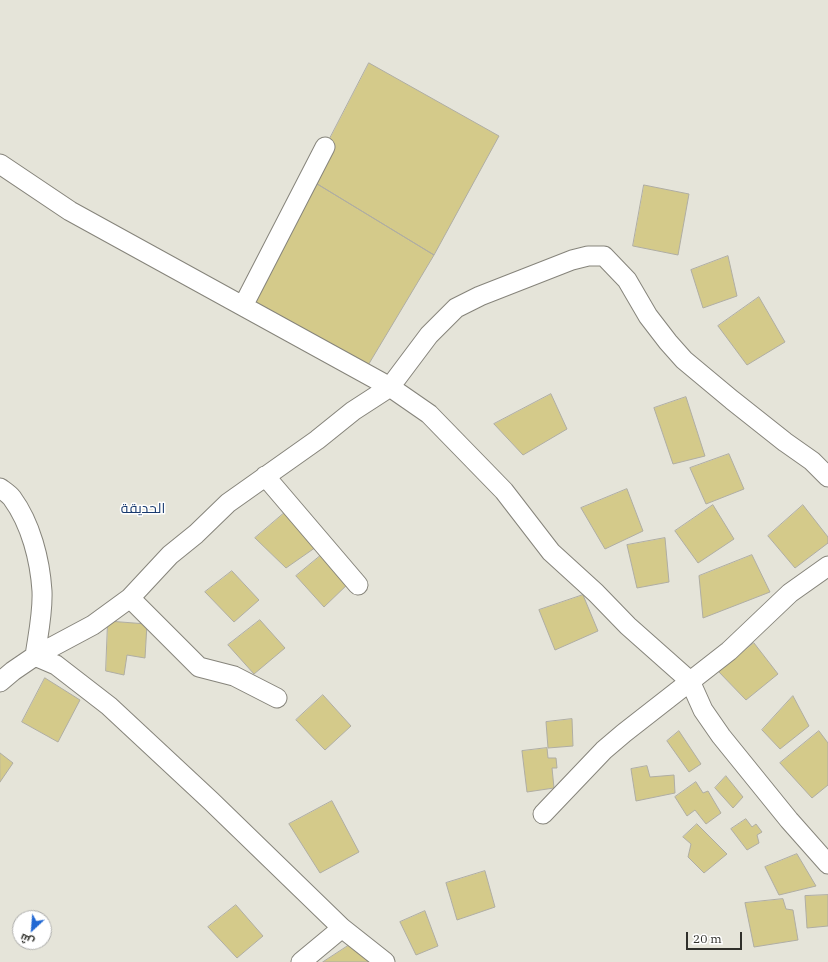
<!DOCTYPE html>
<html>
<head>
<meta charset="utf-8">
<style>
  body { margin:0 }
  #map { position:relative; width:828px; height:962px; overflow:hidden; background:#e5e4d9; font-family:"IBM Plex Serif",Cairo,serif }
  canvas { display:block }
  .north { position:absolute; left:12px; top:910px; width:40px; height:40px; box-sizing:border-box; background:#fff; border:1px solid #acacaa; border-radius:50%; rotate:206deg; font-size:11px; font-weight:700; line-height:16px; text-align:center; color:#30302b }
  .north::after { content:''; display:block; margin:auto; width:14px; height:18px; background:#2168d3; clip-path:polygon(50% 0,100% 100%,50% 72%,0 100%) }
  .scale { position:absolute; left:686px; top:932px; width:56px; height:18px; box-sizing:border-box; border:2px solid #30302b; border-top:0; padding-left:5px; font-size:12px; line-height:14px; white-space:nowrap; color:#30302b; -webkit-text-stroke:3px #fff; paint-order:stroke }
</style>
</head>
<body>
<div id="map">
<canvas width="828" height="962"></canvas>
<div class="north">ش</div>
<div class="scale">20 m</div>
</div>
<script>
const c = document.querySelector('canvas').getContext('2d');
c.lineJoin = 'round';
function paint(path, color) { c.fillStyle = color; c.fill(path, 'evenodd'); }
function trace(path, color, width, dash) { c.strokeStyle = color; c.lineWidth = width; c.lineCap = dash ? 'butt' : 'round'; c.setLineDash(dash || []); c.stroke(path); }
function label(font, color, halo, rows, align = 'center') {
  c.font = font + ' "IBM Plex Serif",Cairo,serif'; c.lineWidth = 3; c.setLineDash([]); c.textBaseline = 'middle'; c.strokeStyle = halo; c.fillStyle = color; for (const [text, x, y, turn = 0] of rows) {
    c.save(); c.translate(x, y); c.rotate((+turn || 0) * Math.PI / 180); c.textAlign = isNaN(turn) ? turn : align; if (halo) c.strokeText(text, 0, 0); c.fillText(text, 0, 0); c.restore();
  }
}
const building = new Path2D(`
  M369,63L499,136L434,255L309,179Z
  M309,179L434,255L364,372L246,299Z
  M644,185L689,194L678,255L633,246Z
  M728,256L737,296L703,308L691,270Z
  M759,297L785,342L747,365L718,326Z
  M551,394L567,429L523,455L494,424Z
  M686,397L705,456L673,464L654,408Z
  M729,454L744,489L706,504L690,468Z
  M627,489L643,531L605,549L581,508Z
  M713,505L734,539L698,563L675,531Z
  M803,505L828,537V543L795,568L768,536Z
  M289,509L319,545L286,568L255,538Z
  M665,538L669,582L637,588L627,545Z
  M325,552L350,582L324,607L296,576Z
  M752,555L770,592L703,618L699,576Z
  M232,571L259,600L234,622L205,592Z
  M583,595L598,631L555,650L539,610Z
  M260,620L285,648L254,674L228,645Z
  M108,621L147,624L145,658L127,655L124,675L106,671Z
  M754,643L778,674L746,700L718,671Z
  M45,678L80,700L58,742L22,722Z
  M323,695L351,726L325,750L296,720Z
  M793,696L809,726L780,749L762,730Z
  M572,719L573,746L548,748L546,722Z
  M679,731L701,764L689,772L667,741Z
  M819,731L828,743V785L812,798L780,763Z
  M547,748L548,758H556L557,768H552L554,788L527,792L522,751Z
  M0,753L13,763L0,782Z
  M647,766L650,777L674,775L675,793L636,801L631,769Z
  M726,776L743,797L733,808L715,788Z
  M696,782L703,793L708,791L721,813L706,824L695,810L687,816L675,797Z
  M332,801L359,852L320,873L289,824Z
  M746,819L752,827L756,824L762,832L757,835L759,843L747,850L731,829Z
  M697,824L727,854L704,873L688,857L691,844L683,837Z
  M797,854L816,886L779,895L765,867Z
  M485,871L495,907L457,920L446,883Z
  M828,895V926L807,928L805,896Z
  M783,899L786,909L793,910L798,940L754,947L745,903Z
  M236,905L263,936L237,958L208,927Z
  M425,911L438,946L416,955L400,922Z
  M354,942L369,962H323Z`);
paint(building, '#d4ca8a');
trace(building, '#afada3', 1);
const minor = new Path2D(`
  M0,164L70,211L390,387L429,414L504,491L551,552L596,593L628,626L690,681L703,710L721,736L789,820L828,864
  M243,306L325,147
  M265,476L358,585
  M0,488C4,491 9,494 12,498C31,524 40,560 42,591C43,613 38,635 35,656L56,665L109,706L211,801L342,928L385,962
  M130,598L199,667L234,676L277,698
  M0,682L13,671L35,656L93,625L130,598L170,555L196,534L228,503L317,440L353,411L390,387L429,335L456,308L480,296L572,260L588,256H604L627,280L648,316L668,342L684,360L732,400L785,442L812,461L828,477
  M543,814L604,750L624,733L729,651L790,593L828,566
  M301,962L342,928`);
trace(minor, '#86847b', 21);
trace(minor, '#fff', 19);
label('14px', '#17396e', '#fff', [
  ["الحديقة",143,509]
]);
</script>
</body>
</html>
